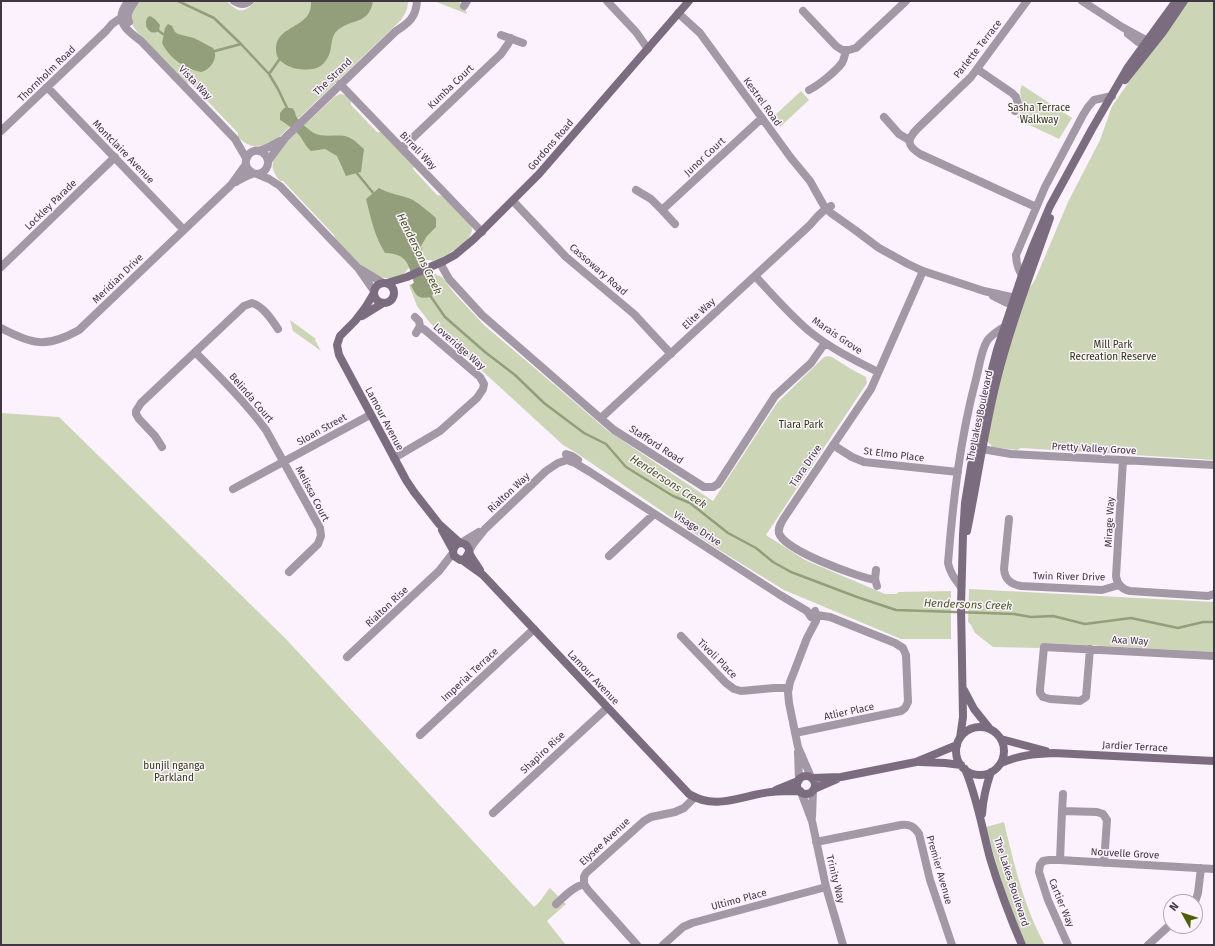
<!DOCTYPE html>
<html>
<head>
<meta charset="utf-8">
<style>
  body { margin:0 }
  #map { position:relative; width:1215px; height:946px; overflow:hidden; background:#fbf2fe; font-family:"Fira Sans",sans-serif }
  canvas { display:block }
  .frame { position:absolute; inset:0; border:2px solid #403742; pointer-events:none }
  .north { position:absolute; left:1163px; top:894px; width:40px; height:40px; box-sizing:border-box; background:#fbf2fe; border:1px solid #b0a7b3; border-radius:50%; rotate:309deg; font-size:11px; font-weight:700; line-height:16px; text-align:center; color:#403742 }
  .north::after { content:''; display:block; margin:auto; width:14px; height:18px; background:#4d6007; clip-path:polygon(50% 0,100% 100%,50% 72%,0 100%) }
</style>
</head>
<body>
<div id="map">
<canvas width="1215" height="946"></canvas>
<div class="frame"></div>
<div class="north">N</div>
</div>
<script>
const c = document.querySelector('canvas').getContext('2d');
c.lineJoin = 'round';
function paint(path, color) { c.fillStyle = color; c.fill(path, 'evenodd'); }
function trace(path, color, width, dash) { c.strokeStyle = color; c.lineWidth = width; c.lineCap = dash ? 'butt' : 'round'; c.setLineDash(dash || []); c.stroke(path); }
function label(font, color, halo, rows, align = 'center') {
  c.font = font + ' "Fira Sans",sans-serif'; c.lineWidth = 3; c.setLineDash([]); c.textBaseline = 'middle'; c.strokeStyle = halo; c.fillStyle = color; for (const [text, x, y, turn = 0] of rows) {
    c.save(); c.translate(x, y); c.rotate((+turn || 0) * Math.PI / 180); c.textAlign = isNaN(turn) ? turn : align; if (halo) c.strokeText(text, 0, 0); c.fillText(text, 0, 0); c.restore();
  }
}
paint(new Path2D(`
  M138,1H227C239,14 244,13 256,1H408C408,9 405,14 401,20L275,141C259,147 251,150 238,137V133L191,84L186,83L138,33C127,18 130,16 138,1Z
  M434,1H458L465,7L467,14Z
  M1186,1H1214V460L1021,448L1017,450L993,447L987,441L994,400L1024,296L1035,280L1068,202L1100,140L1112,106Z
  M1022,85L1072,118L1059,139L1023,122L1017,117C1028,103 1016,96 1022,85Z
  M801,91L809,100L780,127L773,117Z
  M340,94L346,95L351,101V105L377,132H381L414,166L413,169L437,195L443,196L471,225C478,240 444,257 433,261C427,258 416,263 410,267C407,269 406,272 404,274C399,278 385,279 380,277C361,270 348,252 335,238L334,235L283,181H280C270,169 271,163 278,150L328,103L334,97Z
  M435,274L442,277L455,294L485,326L557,387L608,431L713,501L777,403L824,357L828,356L832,357L851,369L866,377L867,383L865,386L766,535L805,560L885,594H896L899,592L951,591V639H901L784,590L716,548L575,452L563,445L430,323L417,306L409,285Z
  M290,320L316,339L315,340L321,351L293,331Z
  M1,413L59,417L286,639L534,907C542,901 544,894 550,888L566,904L547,921L566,945H1Z
  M969,589L1214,602V652L1048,643H1044L1039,648L993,647L975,633L971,625L968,622Z
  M1004,822C1014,864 1024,907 1045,945H1026C1008,906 997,867 986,827Z`), '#ccd6b7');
paint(new Path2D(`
  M311,1H373C369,25 352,18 338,30C331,35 332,45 330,52C325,68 314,71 299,69C293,69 282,64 278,58C276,55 276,51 276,47C278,28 301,28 309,13C311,9 311,5 311,1Z
  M150,16L155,19L160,25L159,31C150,37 142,25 148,17Z
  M168,24L172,26L175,32L178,34L194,38L213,48C219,57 211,70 201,72C185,69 169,58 162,43L165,28Z
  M284,108H292C295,111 295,112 296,116C298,121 310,131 314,133C326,139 342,132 352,139C356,141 360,146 364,149L361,172L346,176L337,156L325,149L311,151C306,147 304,142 300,136C295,130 287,124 280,120V113Z
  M379,188C389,194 402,195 413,200C421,205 429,212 436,218V227L427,236L421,246C422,251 423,257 425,262C431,275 445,285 430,297C419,300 415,295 411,285L414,283C408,264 408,254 385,253C374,235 371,218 366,199Z`), '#939e7a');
trace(new Path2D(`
  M178,1L214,18L241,44L269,74L278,89L288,110
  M159,31L163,34
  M215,51L241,44
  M269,74L279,60
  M356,172L374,194
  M429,294L445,317L485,352L515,375L544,403L584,433L606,444L626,467L673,496L690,503L728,533L756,548L773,562L791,572L857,597L896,610L1014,614L1031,617L1053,616L1085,624L1131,618L1178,628L1203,622H1214`), '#939e7a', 2.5);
trace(new Path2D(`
  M128,1C126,5 123,8 122,13C119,26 132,34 141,41L235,139L246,158
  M234,1C240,5 245,5 250,1
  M607,1L636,32L648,49
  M1027,1L971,77L918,128C907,139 906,145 920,154L1036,207
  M1082,1L1122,27L1144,39L1151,46
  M464,6L467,1
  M803,11L836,46L842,50H846
  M678,13L700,33L791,158L810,181L824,206L831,213L855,230L879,248L908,264L923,271L984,291L1011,297L1019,303
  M129,22C125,14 131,8 135,1
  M1128,34L1138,42L1150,46
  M501,35L523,43
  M977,69L1012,93L1016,97L1018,104L1015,111
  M340,84L482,232
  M47,87L184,230
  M809,90C819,85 835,72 842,63C844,59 845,55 846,50H849L856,48L906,1
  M884,117L899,134L909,140
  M1,131L106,31L112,24L122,17L127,18
  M402,148L501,54L508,44L511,38
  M259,151L269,147L280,141
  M268,161L285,138L396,31C409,23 416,17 417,1
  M257,174L269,179L280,186L358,268L374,291
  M236,182C241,179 247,175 252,174C254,173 256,174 258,174C265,173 269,166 268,160C267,157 265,154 262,152C249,145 238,166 253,173
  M636,190L651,199L662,210L762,118
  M513,201L566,257L634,314L671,354
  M662,210L675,224
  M440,263L449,279L482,315L614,430L704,487H713L718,484L775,396L811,363L825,343
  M1,267L115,157
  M360,269L383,283
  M755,276C772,294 789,314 809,331C830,348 854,360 878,372
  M1025,278C1019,273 1016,263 1016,255L1045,187L1083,115L1088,107L1094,100L1112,96
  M993,296L1007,303L1018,304
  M415,317L419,321L420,326L416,333
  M1,328C33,345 47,348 79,330L231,185L246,164
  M195,352C220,377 245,402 266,430L320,528L321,536L318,544L289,572
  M601,418L810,225C816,218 822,210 831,206
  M833,445L852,457L864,462L958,472
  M162,447L155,436L139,419L136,414V411L141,403L244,306L252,303C263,306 272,320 278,329
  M976,448L1011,454L1214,465
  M566,454L572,456L578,460
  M394,458L440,431L477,398L483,389L484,384L480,377L425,330L420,327
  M567,460L575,463L590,472L780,595L807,611L811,617
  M1123,460L1116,576C1117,584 1121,589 1130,591L1208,596L1214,594
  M233,489L370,415
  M1009,519L1004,569C1005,580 1011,584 1021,586L1102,590L1119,585
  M461,543L479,532
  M469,551L473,544L485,529L546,471L558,463L567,460
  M609,556L654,514
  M876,570L875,579L877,586
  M875,580C858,577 783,550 779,533C778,527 781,523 784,518L871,389L923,271
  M961,587C955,579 950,573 948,563C953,501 960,439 976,379C979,368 981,351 987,341C991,335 998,331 1004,327
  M681,636L726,683L734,689L741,691L774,688H789
  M1090,649L1086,697L1080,701L1050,699L1043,697L1040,693V689L1044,647L1214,656
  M347,657L439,571L453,553
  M795,733L901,711L905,708L908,702L906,655L903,648L895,643L830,617L817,615L811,617
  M420,735L534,629
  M798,752L799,780
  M811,777L798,747L789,703L788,692L790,682L794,672L807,638L816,621L817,615L815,611
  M801,792L812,821L826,887L843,945
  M1062,811L1063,794
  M493,813L607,708
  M812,817L813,791
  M816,842L901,825C909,824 914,826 919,834L930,880L952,945
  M1060,860L1062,811L1097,812L1103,814L1107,820L1104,863
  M584,884L588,890L637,945
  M1195,902L1198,893L1201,868
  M556,904C565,896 573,887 584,884V877L586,873L644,821L651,817L675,812L684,808L695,797
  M663,945L683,927L692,923L826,887
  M1068,945L1048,900L1039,872L1040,865L1043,861L1049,860H1060L1214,869
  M1148,945L1171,924`), '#a398a6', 8);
trace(new Path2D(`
  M1125,80L1163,32L1184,1
  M374 293a10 10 0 1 1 20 0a10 10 0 1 1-20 0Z
  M387,283L407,277L444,261L455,255L474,239L539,174L689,1
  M374,293L365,308L355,321L340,336L337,345L339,355L406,480L414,492L439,524L460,543
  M362,316L383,303
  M442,530L453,550
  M967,531C977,482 984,432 996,383C1010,326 1031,273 1050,218
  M469,552L465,559L460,560L454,556C451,548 458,539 466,545C469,547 469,551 470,554C472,559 477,565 480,570
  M462,560L483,575L689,794C716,811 742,795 771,792C781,791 791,791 800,791
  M964,690L974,709L990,729
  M956 751a24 24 0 1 1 48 0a24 24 0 1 1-48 0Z
  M960,738L963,717L961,606L963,535L965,503L974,448L983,404L997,350L1022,275L1033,246L1050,206L1092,129L1128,67L1176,1
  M1001,739L1046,751
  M920,762L945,763L961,765
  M1001,763C1021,755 1033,754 1054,753L1214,761
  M965,769C977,797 982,828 990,858C999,888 1010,917 1022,945
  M797 785a9 9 0 1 1 18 0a9 9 0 1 1-18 0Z
  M812,778L841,777L916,762L957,745
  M814,789L837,779
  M776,790L798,781
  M982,814C983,800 986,786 991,772`), '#7c6c7f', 8);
label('10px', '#403742', '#fbf2fe', [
  ["Parlette Terrace",978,49,-52],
  ["Thornholm Road",47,74,-44],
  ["The Strand",333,77,-44],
  ["Vista Way",195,83,46],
  ["Kumba Court",451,87,-44],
  ["Kestrel Road",762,102,54],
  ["Gordons Road",551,145,-49],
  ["Birrali Way",418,151,46],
  ["Montclaire Avenue",123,152,46],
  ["Junor Court",705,157,-43],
  ["Lockley Parade",51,205,-44],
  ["Cassowary Road",598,270,41],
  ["Meridian Drive",118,279,-44],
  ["Elite Way",699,314,-43],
  ["Marais Grove",837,336,34],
  ["Loveridge Way",459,347,41],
  ["Belinda Court",251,398,49],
  ["The Lakes Boulevard",980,416,-78],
  ["Lamour Avenue",384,419,62],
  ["Sloan Street",322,430,-29],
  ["Stafford Road",656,445,33],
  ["Pretty Valley Grove",1094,449,3],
  ["St Elmo Place",894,455,7],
  ["Tiara Drive",806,466,-56],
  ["Rialton Way",509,493,-43],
  ["Melissa Court",312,494,62],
  ["Mirage Way",1110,522,-87],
  ["Visage Drive",697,529,33],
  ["Twin River Drive",1069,577,1],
  ["Rialton Rise",387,607,-43],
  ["Axa Way",1130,641,3],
  ["Tivoli Place",717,659,45],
  ["Imperial Terrace",470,675,-43],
  ["Lamour Avenue",593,678,47],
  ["Atlier Place",849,712,-12],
  ["Jardier Terrace",1135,747,3],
  ["Shapiro Rise",543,753,-43],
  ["Elysee Avenue",605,842,-43],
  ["Nouvelle Grove",1125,854,3],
  ["Premier Avenue",939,870,74],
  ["Trinity Way",835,879,76],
  ["The Lakes Boulevard",1011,882,72],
  ["Ultimo Place",739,900,-15],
  ["Cartier Way",1061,903,68]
]);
label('10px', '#2d380c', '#fbf2fe', [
  ["Sasha Terrace",1039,108],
  ["Walkway",1039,120],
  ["Mill Park",1113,345],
  ["Recreation Reserve",1113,357],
  ["Tiara Park",801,425],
  ["bunjil nganga",174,766],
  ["Parkland",174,778]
]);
label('italic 11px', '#4a5920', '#fbf2fe', [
  ["Hendersons Creek",419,254,64],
  ["Hendersons Creek",668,482,33],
  ["Hendersons Creek",968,605,2]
]);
</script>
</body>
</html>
